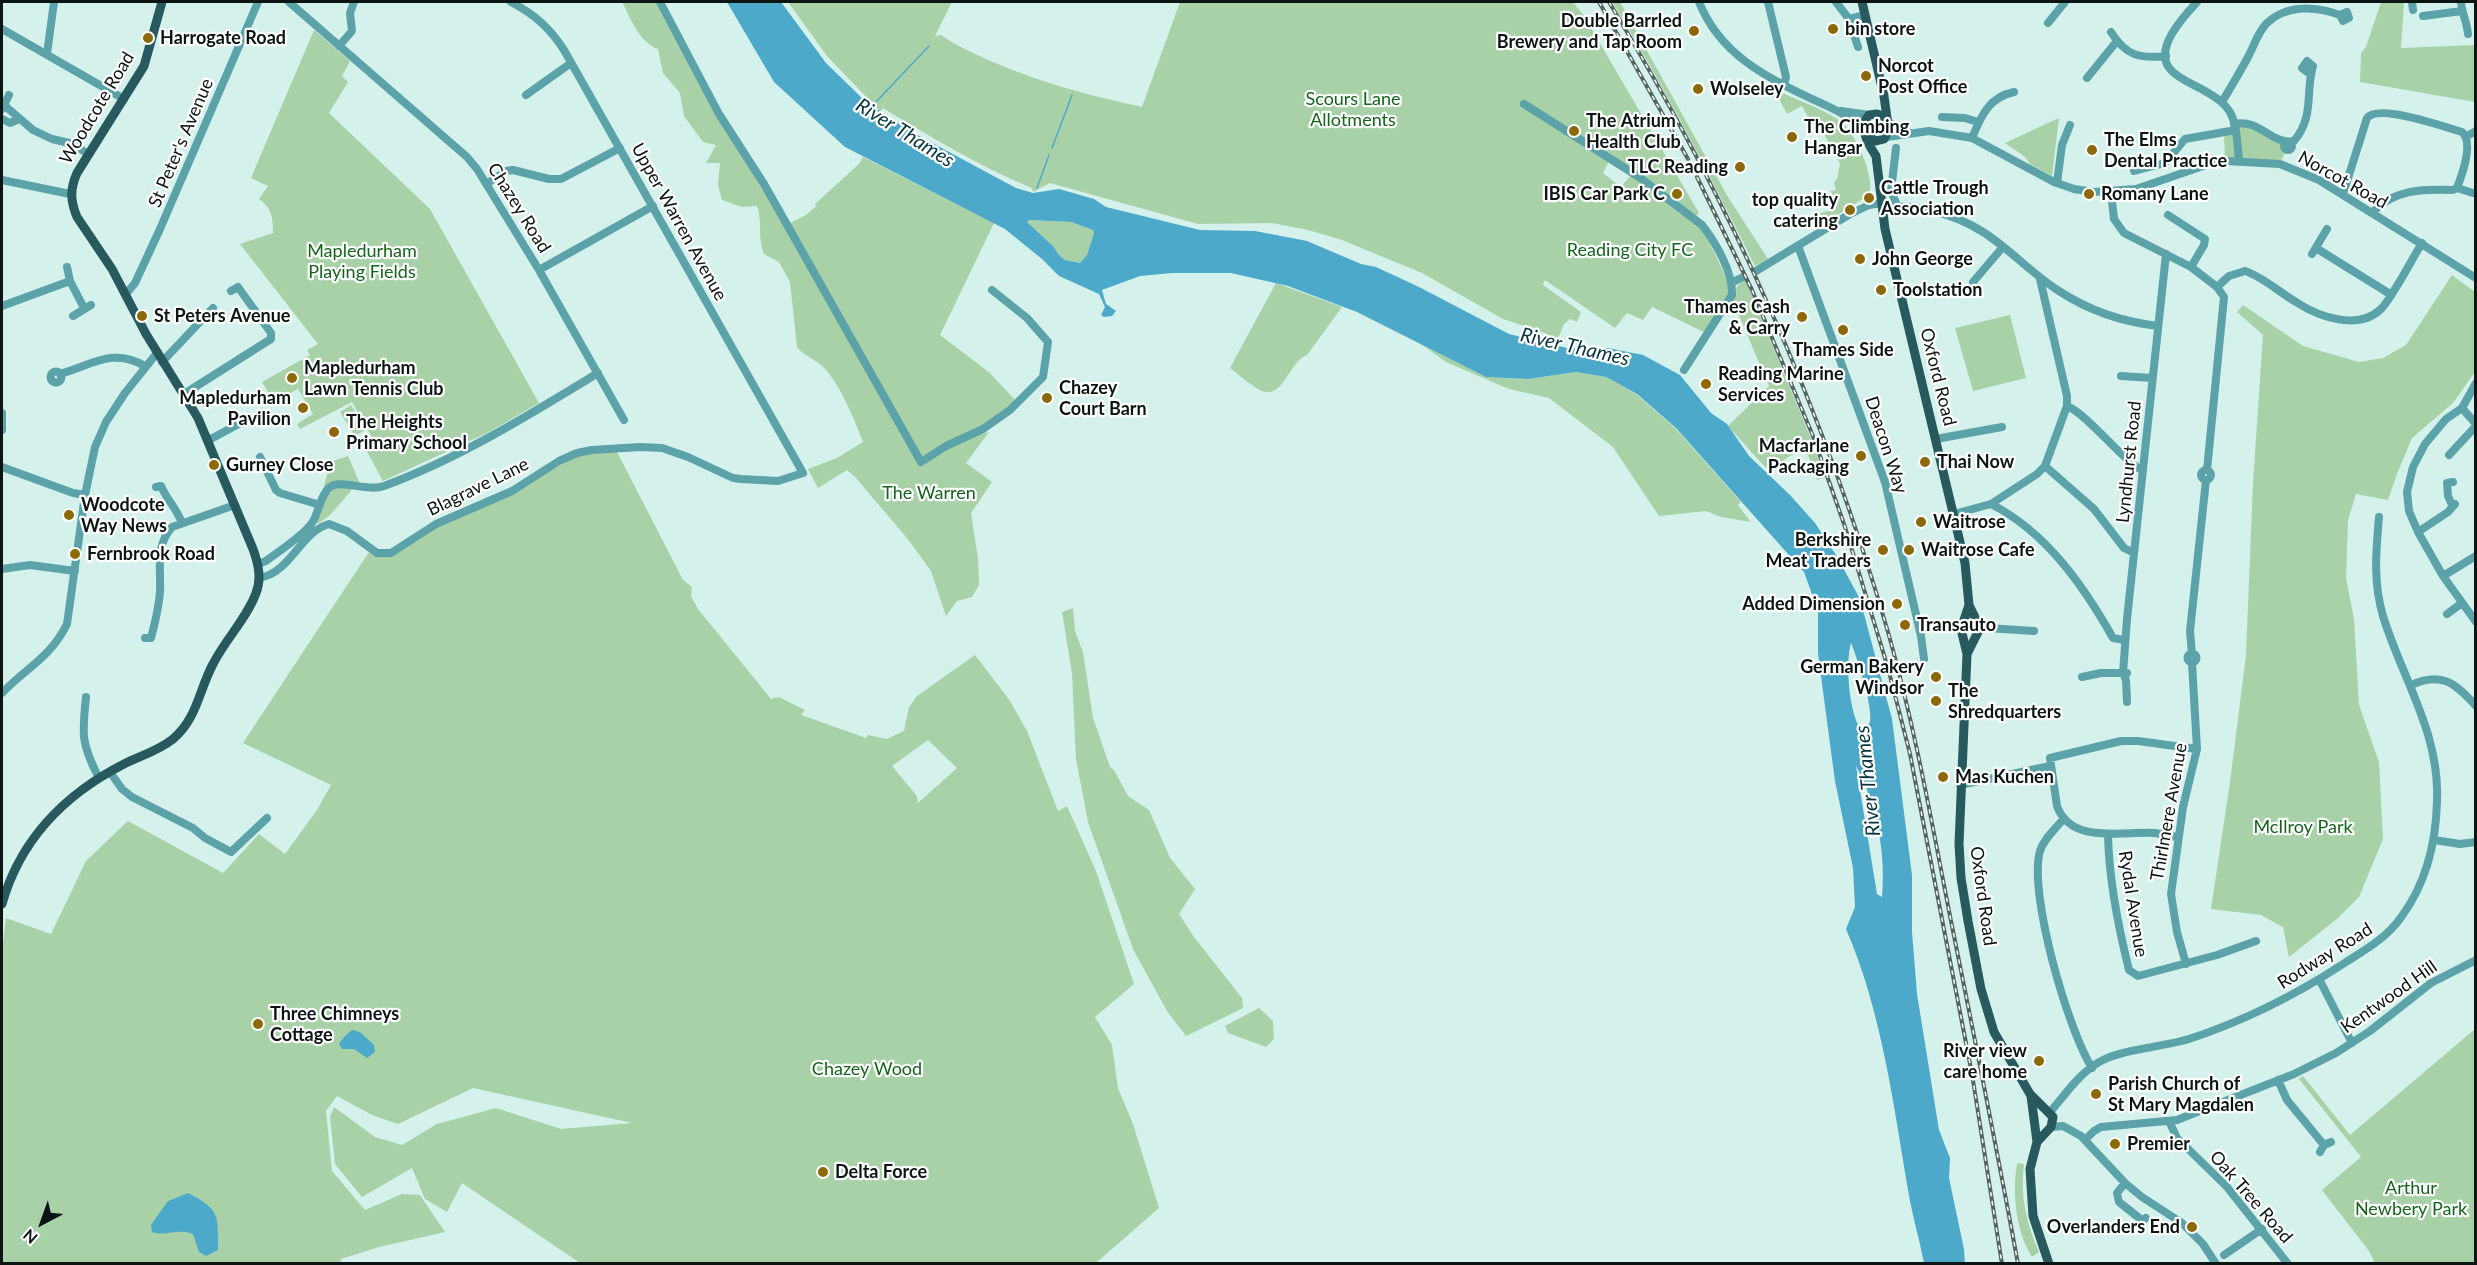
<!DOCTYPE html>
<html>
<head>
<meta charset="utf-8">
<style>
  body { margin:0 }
  #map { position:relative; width:2477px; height:1265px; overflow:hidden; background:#d5f1ec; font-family:Lato,sans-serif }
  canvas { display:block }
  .frame { position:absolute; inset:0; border:3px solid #0c1514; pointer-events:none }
  .north { position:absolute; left:12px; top:1193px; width:60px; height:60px; -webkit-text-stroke:4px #fff; paint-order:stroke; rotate:221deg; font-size:16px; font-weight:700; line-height:24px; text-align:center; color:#0c1514 }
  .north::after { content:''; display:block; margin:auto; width:21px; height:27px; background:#0c1514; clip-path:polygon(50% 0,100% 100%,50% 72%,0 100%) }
</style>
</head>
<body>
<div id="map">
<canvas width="2477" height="1265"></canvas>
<div class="frame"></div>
<div class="north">N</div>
</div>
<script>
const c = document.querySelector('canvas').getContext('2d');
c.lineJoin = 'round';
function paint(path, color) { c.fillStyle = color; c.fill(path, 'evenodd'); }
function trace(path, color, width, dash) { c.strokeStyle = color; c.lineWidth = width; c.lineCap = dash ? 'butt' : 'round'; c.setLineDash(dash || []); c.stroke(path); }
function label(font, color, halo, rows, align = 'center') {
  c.font = font + ' Lato,sans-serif'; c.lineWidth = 4.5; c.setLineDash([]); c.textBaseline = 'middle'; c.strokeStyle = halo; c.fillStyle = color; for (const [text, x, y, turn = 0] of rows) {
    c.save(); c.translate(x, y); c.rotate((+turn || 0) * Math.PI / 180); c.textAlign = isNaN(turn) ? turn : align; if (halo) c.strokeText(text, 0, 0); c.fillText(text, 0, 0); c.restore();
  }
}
paint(new Path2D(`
  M622,2H659L785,226L806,215L815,207L817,210L815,204L859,164L863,157L994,223L940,335L990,373L1016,401L986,427L953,442L989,432L966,463L992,482L971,513L978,559L979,585L972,597L957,601L946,616L931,571L907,538L855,477L847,470L818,488L808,469L837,458L863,442C853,417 843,390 826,370C818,360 805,357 797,347L790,282L779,262L764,254C757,234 763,225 757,206L742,207L722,200L718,185L720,163H706L716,145L703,142L684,116L680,93L663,73L658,49C639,42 631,19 622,2Z
  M788,2H952L935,36L941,35C955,45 971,52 986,59C1041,83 1084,94 1142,107L1180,2H1573L1584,16L1699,213L1695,217L1610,159L1603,173L1621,187L1631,175L1700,228C1708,237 1730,282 1729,291C1727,302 1710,322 1704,332L1652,307L1643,320L1627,313L1615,328L1545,280L1543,285L1581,312L1577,322L1570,319L1564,324L1557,341L1545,333L1503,319L1422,273L1342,240L1308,230L1272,223L1198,224L1050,183L1033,192L1032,188C980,167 931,137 883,108L881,111L876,107L827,56Z
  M1612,2H1620L1728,197L1768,259L1755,266C1710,176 1665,87 1612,2Z
  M2381,2H2404L2401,48L2475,45V102L2360,82L2361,53L2366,47Z
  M314,30L350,61L342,76L348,82L329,113L430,209L539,403L487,433L383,481L366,450L377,446L367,429L355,436L340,412L351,405L366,428L352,402L300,429L297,424L313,414L298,389L305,385L274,402L262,382L310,355L307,350L318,344L240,244L273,233C273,218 272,208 259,199L268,186L251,178Z
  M1766,86C1790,97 1817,106 1839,120C1854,130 1876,177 1869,195L1820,226V213L1836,209L1831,191L1836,190L1834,182L1837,179L1840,164L1818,123L1812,125L1802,106L1787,114L1778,97L1773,98Z
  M2059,118L2052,176L2030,164L2025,157L2005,143Z
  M2245,121L2291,143V149L2286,150L2280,164L2225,161L2224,133Z
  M1029,220L1071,222L1093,230L1094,233L1087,255L1080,263L1065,260L1059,255L1053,246L1027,222Z
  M2452,275L2475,292V372L2453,403L2412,438L2397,474L2388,500L2356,494L2348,520L2346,578L2354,619L2359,705L2379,762L2383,839L2359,897L2338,918L2289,957L2283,927L2261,915L2211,909L2230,782L2246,655L2253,483L2263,335L2237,312L2243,305L2303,346L2359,362L2383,358L2406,345Z
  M1745,279L1812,441L1825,478L1817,480L1808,455C1794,448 1788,460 1776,465C1772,466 1769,467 1766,468L1728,426L1769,386L1732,299L1738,285Z
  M1276,283L1342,307L1307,355C1290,361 1284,395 1266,392C1257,391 1238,374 1230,368Z
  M2010,315L2026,378L1973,391L1955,328Z
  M1421,344L1486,377L1528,379L1576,372L1606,377L1636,394L1675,428L1741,502L1738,505L1751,522L1721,517L1706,511L1659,516L1613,447L1549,398L1509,389L1446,362Z
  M616,450L683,580L692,587L691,596L698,609L771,699L779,697L805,710L801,715L866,738L868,735L887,739L904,731L909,707L917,696L975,655L1010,701L1027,731L1058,811L1067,806L1096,871L1134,984L1095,1017L1112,1045L1118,1088L1133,1124L1159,1208L1096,1263H580L462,1183L447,1212L425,1199L412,1168L362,1197L335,1164L330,1117L334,1107L375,1137L402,1145L437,1124L496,1108L561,1129L632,1123L473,1088L398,1124L372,1115L337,1096L326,1111L332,1171L365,1210L402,1194L420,1195L445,1232L379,1247L341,1259V1263L2,1264V951L6,918L51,934L86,861L128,821L223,873L259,834L285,854L317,810L331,785L243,743L369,552L384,557L393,554L422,534L587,452ZM928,740L957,768L918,803L917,796L892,766Z
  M348,456L360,484L323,490L330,462Z
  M336,487L351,489V491L330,515L318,524L315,519L327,495Z
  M1073,608L1075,631L1083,652L1093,718L1110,767L1114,770L1128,796L1149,810L1170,858L1195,889L1179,914L1194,937L1242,998L1243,1008L1186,1036L1167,1011L1133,949L1088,822L1076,759L1072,673L1062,612Z
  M1259,1008L1273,1021L1274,1039L1266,1047L1228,1033L1225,1026Z
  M2475,1025V1263H2372L2374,1261L2369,1251L2322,1190L2361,1157L2299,1079L2303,1076L2350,1135L2475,1029Z
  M2019,1163L2024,1164C2020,1196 2026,1223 2039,1252L2032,1257C2016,1231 2012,1194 2017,1164Z`), '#a8d1a7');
paint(new Path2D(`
  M727,2H781L826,63L864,100L910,131L1016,188L1033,193L1059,189L1094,199L1106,207L1200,230L1255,231L1307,241L1361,264L1376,267L1419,287L1509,334L1567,348H1608L1643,355L1680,375L1711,413L1727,424L1749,456L1790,495L1815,523L1836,555L1860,599L1892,719L1912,875V932L1917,994L1939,1130L1950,1158L1949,1178L1964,1249L1965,1263H1924C1920,1242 1914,1222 1910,1201C1894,1110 1883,1014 1846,929L1855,907L1853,868L1835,781L1826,714L1818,653V611L1804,572L1676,428L1637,394L1606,377L1576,372L1528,379L1486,377L1357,312L1288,286L1231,273H1172L1140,276L1102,290L1106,304L1116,311L1112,316L1104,317L1101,315L1105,307L1099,294L1059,276L1042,259L1005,229L845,147L774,82ZM1029,220L1071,222L1093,230L1094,233L1087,255L1080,263L1065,260L1059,255L1053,246L1027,222ZM1851,643C1857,657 1873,707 1870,721C1869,726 1866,729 1862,731C1849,716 1845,663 1851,643ZM1856,766C1877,803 1886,854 1882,897L1877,894Z
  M352,1030L360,1032L374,1045L375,1052L367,1058L354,1049H342L339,1044L344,1037Z
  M188,1193C220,1210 218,1214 218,1250L206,1256L199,1252L193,1234C178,1228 166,1237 152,1232L151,1225L168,1201Z`), '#4ca9c9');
trace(new Path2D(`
  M875,103L929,46
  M1052,148L1072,95
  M1037,188L1049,155`), '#4ca9c9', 1.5);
trace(new Path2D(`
  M289,2L467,157L477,169L539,270L624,420
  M660,2L719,114L764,184L921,462L946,446L983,429L1010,410L1043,377L1048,342L1027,318L992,290
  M1699,2C1720,54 1764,76 1812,99C1832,108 1848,115 1864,130
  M1768,2L1786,77L1784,85
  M1836,2L1849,19L1858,47
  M2197,2C2184,16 2153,49 2170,69C2178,79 2195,85 2205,91C2215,97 2224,102 2230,112C2238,127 2237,145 2239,161
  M2412,2L2413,10
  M2461,2C2462,14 2467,22 2468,34
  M2423,16L2462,11
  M1849,19L1865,15
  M2048,23L2065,2
  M2,29L124,99
  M2111,32C2126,56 2140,59 2166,56
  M339,46L352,31L350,13L354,2
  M47,54L54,2
  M2087,78L2117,41
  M526,95L571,63
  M2222,102C2231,87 2240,72 2248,57C2254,46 2257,34 2266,24C2286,4 2316,6 2340,15L2347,12L2349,18L2343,21L2340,15
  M1524,104L1639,177L1702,225C1716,243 1733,272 1732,295L1684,370
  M4,105L9,95
  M2,109L4,105L33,130L52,139L69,143L89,154
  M1841,111L1869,115
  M1942,117L1965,118L1978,122
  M2,119L10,123L19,119
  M1889,122L1896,128L1908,132
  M2234,124C2260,118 2271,145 2294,141C2315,116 2305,92 2313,66L2307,61L2302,68L2310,74
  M2467,136L2476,131
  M1887,137L1929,131L1972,138L2054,182L2074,189L2094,192L2136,189L2209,164L2225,161L2280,164L2319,180L2476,278
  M1972,138C1981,116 1989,97 2014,92
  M2284 146a4 4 0 1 1 8 0a4 4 0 1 1-8 0Z
  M1896,148L1891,191L1897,205
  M2134,171L2165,163L2185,139L2236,130
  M2,180L70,194
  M488,183L506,171L513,170L549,179H561L620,148
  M2057,183L2062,145L2070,125
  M2111,192L2114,219L2124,233L2191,267L2217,287L2224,297L2207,470
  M2343,194L2367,118C2378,103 2445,127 2462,132C2474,143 2462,175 2457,188
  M1882,207C1916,204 1953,213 1983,232C2010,249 2032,274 2059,291C2088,310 2123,322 2158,326
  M2372,213C2394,189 2423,189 2453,190L2457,188L2473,193
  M2168,215L2205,239L2204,245L2191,267
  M1798,246L1885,482L1921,636L1924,659
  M2316,248L2390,294
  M2312,254L2327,229
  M539,270L653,206
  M1756,271L1850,214L1869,205L1882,203
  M70,281L84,308
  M1733,282L1743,277
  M1973,282L2002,248
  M2217,287L2229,276L2245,271C2263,277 2279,292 2296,302C2319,317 2358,331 2381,309C2392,298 2412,259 2422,243
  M126,294L135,283L160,229L258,2
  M2,306L70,281L67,267
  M73,316L91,305
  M162,362L213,308
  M50.5 377a5.5 5.5 0 1 1 11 0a5.5 5.5 0 1 1-11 0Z
  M60,374C92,365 113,347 145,366
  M2121,376L2152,378
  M2476,383L2462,408L2446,419L2425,444L2413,467L2407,492L2409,511L2418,532L2443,576L2476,622
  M184,394L271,339V333L238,287L231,291
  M2067,406C2089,415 2129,468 2143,470
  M2462,408L2476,424
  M2,413V430
  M1936,439L2002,427
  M209,440L244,421
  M2449,455L2476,426
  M260,457L276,490L280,493L320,505
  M2045,466L2094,509L2124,548L2134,553
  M2,467L73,493L85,495
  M2201 475a5 5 0 1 1 10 0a5 5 0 1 1-10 0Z
  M156,487L161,486C167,500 176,507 182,523
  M1991,504C2046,532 2083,585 2113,638L2125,640
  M2452,505L2448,496L2447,483L2453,482
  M1954,514L1991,504L2037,474L2045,466L2067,406V396L2040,279
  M2418,532L2448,512L2455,504
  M258,564L266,561C279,551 303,536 312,523C319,513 320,495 330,487C341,479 368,492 384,486C460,458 529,415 598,373
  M2,569L30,565L75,571
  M2443,576L2476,556
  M259,578C291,573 300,532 329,524L347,531L377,553H391L436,524L512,491L559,461L577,453L592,450L640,447L662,448L688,457L733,478L741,479L778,481L803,473L564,50C550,28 534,14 511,2
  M2447,614L2462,603
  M1979,624L1987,628L2034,631
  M145,638H151C155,623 159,607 160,591C161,567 155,546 172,527L235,505
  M2187.5 658a4.5 4.5 0 1 1 9 0a4.5 4.5 0 1 1-9 0Z
  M2192,654L2190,631L2206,480
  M2082,677L2101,673H2127
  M2411,685C2442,671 2455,683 2476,706
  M2,693C26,668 51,657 67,624L85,495L95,447L106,422L125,393L157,353
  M86,697C82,734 81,744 99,778
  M2127,702L2126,680L2123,673L2127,619L2166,254
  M110,772L122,789L132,797L193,828L205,838L231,852L267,818
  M1960,785L2050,766
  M2064,818C2056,829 2044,838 2040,851C2028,893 2068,1030 2092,1068
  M2108,835C2109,881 2118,926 2129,970L2138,976L2217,955L2256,941
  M2178,837C2170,836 2162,834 2154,833C2123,831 2071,845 2057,806L2050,758L2121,741H2138L2197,749
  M2434,840L2460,844L2476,842
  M2186,964L2177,932L2171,894L2183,807L2197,749L2192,663
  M2319,979L2352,1043
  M2278,1080L2287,1100L2324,1145
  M2050,1112C2065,1095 2080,1072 2101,1061C2123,1049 2163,1047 2189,1039C2244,1021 2294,996 2343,964C2365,950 2387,938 2402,916C2426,883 2436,842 2437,801C2440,733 2402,678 2383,616C2373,582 2376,551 2379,517
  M2169,1121L2177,1138L2227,1187L2288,1264
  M2051,1127L2063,1126L2081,1136L2125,1183L2142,1197L2182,1223L2203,1244L2216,1264
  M2086,1139L2094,1131L2101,1127L2177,1120L2294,1074L2336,1053L2370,1031L2431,983L2476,960
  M2320,1152L2324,1145L2331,1142
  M2125,1183L2117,1193L2119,1202L2143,1221L2146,1218
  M2224,1255L2262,1229`), '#5ba2a9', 8);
trace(new Path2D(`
  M1862,2L1884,96L1887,118
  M1866,135L1876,141L1884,139L1889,129L1887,118L1877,114L1869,115C1858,127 1868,144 1876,156L1885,229L1965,563L1969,605L1961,629L1967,654L1959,844L1961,878L1968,921L1981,989L1994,1032L2030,1094L2053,1117L2051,1127L2037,1142
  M1967,654L1980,628L1969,605
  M2,904C20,840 65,794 124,764C140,756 158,751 173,739C197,719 199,690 213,664C225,640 247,618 256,593C262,578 258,563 253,549L198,418L146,334L112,269L77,217C70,200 70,189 77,173L144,66L162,2
  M2031,1096L2037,1142L2030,1169L2033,1216L2049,1264`), '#27595e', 9);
const rail = new Path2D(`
  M1599,2L1688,159
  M1609,2C1729,199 1824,411 1888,632C1915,727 1932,824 1951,921C1974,1035 1997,1149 2018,1264
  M1697,177L1752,290L1813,436L1845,527L1888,668L1910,754L1972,1074L2002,1264`);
trace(rail, '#546461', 4);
trace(rail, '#fff', 1.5, [4.5]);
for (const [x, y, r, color] of [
  [1833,29,6,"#8b6808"],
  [1694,31,6,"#8b6808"],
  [148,38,6,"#8b6808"],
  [1866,76,6,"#8b6808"],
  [1698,89,6,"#8b6808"],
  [1574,131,6,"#8b6808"],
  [1792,137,6,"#8b6808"],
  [2092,150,6,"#8b6808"],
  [1740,167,6,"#8b6808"],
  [1677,194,6,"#8b6808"],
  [2089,194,6,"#8b6808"],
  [1869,198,6,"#8b6808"],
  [1850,210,6,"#8b6808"],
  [1860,259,6,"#8b6808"],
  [1881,290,6,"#8b6808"],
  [142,316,6,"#8b6808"],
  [1802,317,6,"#8b6808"],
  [1843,330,6,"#8b6808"],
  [292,378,6,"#8b6808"],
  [1706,384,6,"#8b6808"],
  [1047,398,6,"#8b6808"],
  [303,408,6,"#8b6808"],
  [334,432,6,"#8b6808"],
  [1861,456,6,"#8b6808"],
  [1925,462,6,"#8b6808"],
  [214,465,6,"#8b6808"],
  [69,515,6,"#8b6808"],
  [1921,522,6,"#8b6808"],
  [1883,550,6,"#8b6808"],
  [1909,550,6,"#8b6808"],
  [75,554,6,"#8b6808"],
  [1897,604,6,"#8b6808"],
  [1905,625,6,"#8b6808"],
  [1936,677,6,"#8b6808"],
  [1936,701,6,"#8b6808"],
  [1943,777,6,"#8b6808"],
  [258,1024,6,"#8b6808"],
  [2039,1061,6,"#8b6808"],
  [2096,1094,6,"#8b6808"],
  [2115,1144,6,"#8b6808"],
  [823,1172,6,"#8b6808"],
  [2192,1227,6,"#8b6808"]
]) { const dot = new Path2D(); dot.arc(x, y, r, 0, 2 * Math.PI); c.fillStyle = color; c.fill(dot); trace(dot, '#fff', 2); }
label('bold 18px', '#0c1514', '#fff', [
  ["Double Barrled",1682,21,"right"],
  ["Brewery and Tap Room",1682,42,"right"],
  ["bin store",1845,29],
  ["Harrogate Road",160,38],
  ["Norcot",1878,66],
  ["Post Office",1878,87],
  ["Wolseley",1710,89],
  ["The Atrium",1586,121],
  ["Health Club",1586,142],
  ["The Climbing",1804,127],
  ["Hangar",1804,148],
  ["The Elms",2104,140],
  ["Dental Practice",2104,161],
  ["TLC Reading",1728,167,"right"],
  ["Cattle Trough",1881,188],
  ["Association",1881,209],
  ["IBIS Car Park C",1665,194,"right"],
  ["Romany Lane",2101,194],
  ["top quality",1838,200,"right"],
  ["catering",1838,221,"right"],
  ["John George",1872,259],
  ["Toolstation",1893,290],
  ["Thames Cash",1790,307,"right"],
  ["& Carry",1790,328,"right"],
  ["St Peters Avenue",154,316],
  ["Thames Side",1843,350,"center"],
  ["Mapledurham",304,368],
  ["Lawn Tennis Club",304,389],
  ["Reading Marine",1718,374],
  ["Services",1718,395],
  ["Chazey",1059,388],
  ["Court Barn",1059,409],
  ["Mapledurham",291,398,"right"],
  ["Pavilion",291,419,"right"],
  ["The Heights",346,422],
  ["Primary School",346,443],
  ["Macfarlane",1849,446,"right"],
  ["Packaging",1849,467,"right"],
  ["Thai Now",1937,462],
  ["Gurney Close",226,465],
  ["Woodcote",81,505],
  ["Way News",81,526],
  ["Waitrose",1933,522],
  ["Berkshire",1871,540,"right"],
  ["Meat Traders",1871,561,"right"],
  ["Waitrose Cafe",1921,550],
  ["Fernbrook Road",87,554],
  ["Added Dimension",1885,604,"right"],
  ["Transauto",1917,625],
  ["German Bakery",1924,667,"right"],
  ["Windsor",1924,688,"right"],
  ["The",1948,691],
  ["Shredquarters",1948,712],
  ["Mas Kuchen",1955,777],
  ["Three Chimneys",270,1014],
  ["Cottage",270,1035],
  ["River view",2027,1051,"right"],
  ["care home",2027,1072,"right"],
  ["Parish Church of",2108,1084],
  ["St Mary Magdalen",2108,1105],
  ["Premier",2127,1144],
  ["Delta Force",835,1172],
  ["Overlanders End",2180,1227,"right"]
], 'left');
label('18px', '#14641c', '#fff', [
  ["Scours Lane",1353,99],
  ["Allotments",1353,120],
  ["Reading City FC",1630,250],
  ["Mapledurham",362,251],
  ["Playing Fields",362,272],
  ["The Warren",929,493],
  ["McIlroy Park",2303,827],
  ["Chazey Wood",867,1069],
  ["Arthur",2411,1188],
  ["Newbery Park",2411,1209]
]);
label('18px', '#0c1514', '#fff', [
  ["Woodcote Road",97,108,-59],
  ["St Peter's Avenue",181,143,-67],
  ["Norcot Road",2343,180,29],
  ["Chazey Road",519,208,58],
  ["Upper Warren Avenue",679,222,61],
  ["Oxford Road",1938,377,76],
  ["Deacon Way",1886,445,72],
  ["Lyndhurst Road",2129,462,-84],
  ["Blagrave Lane",478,487,-26],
  ["Thirlmere Avenue",2169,812,-80],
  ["Oxford Road",1983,896,82],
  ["Rydal Avenue",2133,904,81],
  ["Rodway Road",2325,956,-32],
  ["Kentwood Hill",2389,997,-35],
  ["Oak Tree Road",2251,1197,49]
]);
label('italic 20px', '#073341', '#fff', [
  ["River Thames",905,133,32],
  ["River Thames",1575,347,13],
  ["River Thames",1868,781,-96]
]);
</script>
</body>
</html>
